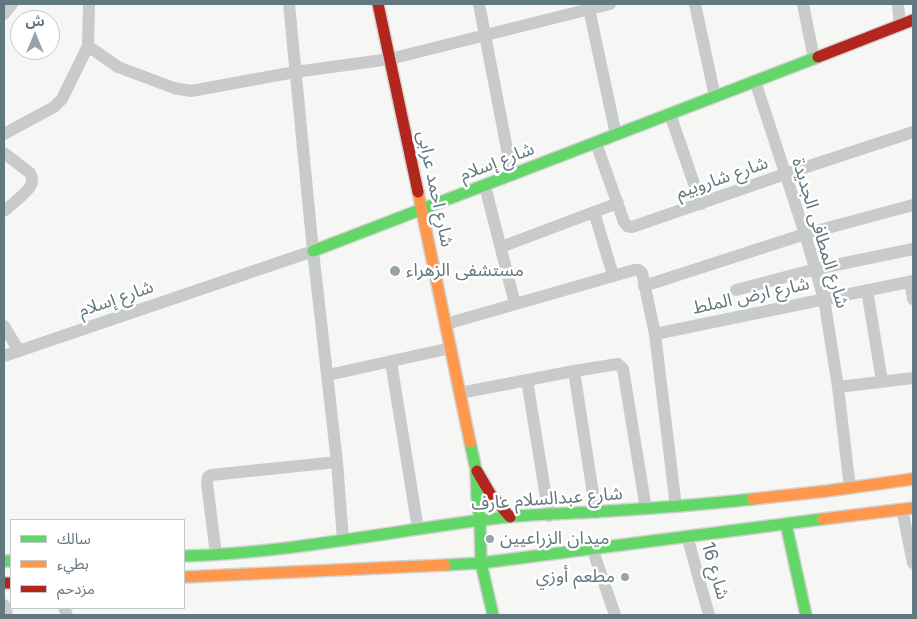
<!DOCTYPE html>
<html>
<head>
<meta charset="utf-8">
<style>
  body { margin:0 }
  #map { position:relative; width:917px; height:619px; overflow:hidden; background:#f6f6f5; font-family:Inter,"Noto Sans Arabic",sans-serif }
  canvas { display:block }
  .frame { position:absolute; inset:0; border:5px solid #62777f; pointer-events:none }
  .legend { position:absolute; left:10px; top:519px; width:175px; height:90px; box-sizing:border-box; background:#fff; border:1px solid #c0c9cc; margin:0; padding:6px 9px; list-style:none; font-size:15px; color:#62777f }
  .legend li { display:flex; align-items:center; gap:10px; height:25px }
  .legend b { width:25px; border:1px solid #c0c9cc }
  .north { position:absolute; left:10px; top:10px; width:50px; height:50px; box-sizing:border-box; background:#fff; border:1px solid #c0c9cc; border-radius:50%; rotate:0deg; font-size:14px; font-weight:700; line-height:20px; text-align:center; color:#62777f }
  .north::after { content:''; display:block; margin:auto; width:18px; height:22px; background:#96a3a8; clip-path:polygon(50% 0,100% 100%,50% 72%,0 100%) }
</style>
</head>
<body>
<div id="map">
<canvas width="917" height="619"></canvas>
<div class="frame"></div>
<ul class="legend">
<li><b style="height:6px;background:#63d668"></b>سالك</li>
<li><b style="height:6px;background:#ff974d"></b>بطيء</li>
<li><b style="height:6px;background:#b3261e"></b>مزدحم</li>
</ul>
<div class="north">ش</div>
</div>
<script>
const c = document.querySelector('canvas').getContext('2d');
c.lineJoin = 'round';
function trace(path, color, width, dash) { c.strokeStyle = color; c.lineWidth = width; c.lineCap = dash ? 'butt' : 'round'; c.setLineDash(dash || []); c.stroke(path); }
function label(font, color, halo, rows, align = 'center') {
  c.font = font + ' Inter,"Noto Sans Arabic",sans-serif'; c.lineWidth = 5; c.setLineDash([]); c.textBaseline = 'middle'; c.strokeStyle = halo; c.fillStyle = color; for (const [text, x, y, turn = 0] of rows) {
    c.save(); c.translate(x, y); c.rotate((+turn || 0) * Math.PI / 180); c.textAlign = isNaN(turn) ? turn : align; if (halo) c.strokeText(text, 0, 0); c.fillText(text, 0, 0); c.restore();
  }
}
const fast = new Path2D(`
  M313,251L818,57
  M470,442L476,470L477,498L480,521L481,563L493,615
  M786,524L806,615
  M184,556C293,553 399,529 507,517C535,514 563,514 591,512C645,509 699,505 753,499
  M4,561H11
  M445,565L481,563L823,519`);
const slow = new Path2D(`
  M418,192L470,442
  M753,499L827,491L913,479
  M823,519L913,508
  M184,577L445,565`);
const jam = new Path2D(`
  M378,4L418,192
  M818,57L913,20
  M477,471L491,495L510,517
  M4,583H11`);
trace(fast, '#d2d3d3', 14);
trace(slow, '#d2d3d3', 14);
trace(jam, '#d2d3d3', 14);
trace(new Path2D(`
  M89,4L88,46L118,67L174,88L191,91L295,72L390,59L610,4
  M289,4L313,251L337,462L343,540
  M479,4L512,175
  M588,4L616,135
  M695,4L715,97
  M803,4L814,59
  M898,4L900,26
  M4,14L12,4
  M755,81L805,234L824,299L838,387L850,488
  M670,114L701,204
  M4,134L54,107L62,99L88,46
  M596,143L624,222L627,226L632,227L785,174L913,132
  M4,153L30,173C32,177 33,181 31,185C28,192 10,206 4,211
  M485,186L515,304
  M594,212L613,275
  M501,247L618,203
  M910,282L913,299
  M644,286L805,234L913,205
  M736,290L816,269L913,249
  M867,290L882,381
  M446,324L634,270C638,269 639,270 642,273L655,334L676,507
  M4,326L19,351
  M655,334L913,281
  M4,356L313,251
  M391,362L418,529
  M574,371L596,513
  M328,375L451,348
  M527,380L549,516
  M838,387L913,378
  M460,393L574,371L618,364L623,369L646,509
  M902,509L913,563
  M687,536L709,615
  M592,548L615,615
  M216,555L207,483L208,477L211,475L337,462
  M4,605L7,615
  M64,608L67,615`), '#c9cbcb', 12);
trace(fast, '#63d668', 11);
trace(slow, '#ff974d', 11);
trace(jam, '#b3261e', 11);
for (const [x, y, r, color] of [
  [395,271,6,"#96a3a8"],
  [490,539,5,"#96a3a8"],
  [625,577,5,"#96a3a8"]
]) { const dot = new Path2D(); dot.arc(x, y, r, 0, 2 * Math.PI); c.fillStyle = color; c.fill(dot); trace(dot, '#fff', 2); }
label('18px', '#62777f', '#fff', [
  ["شارع إسلام",497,162,-21],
  ["شارع شاروبيم",722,178,-19],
  ["شارع احمد عرابى",435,189,78],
  ["شارع المطافى الجديدة",820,233,73],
  ["شارع ارض الملط",751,296,-12],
  ["شارع إسلام",116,299,-19],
  ["شارع عبدالسلام عارف",547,499,-4],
  ["شارع 16",715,571,74]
]);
label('18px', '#62777f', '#fff', [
  ["مستشفى الزهراء",406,271],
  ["ميدان الزراعيين",500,539],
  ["مطعم أوزي",615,577,"right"]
], 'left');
</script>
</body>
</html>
